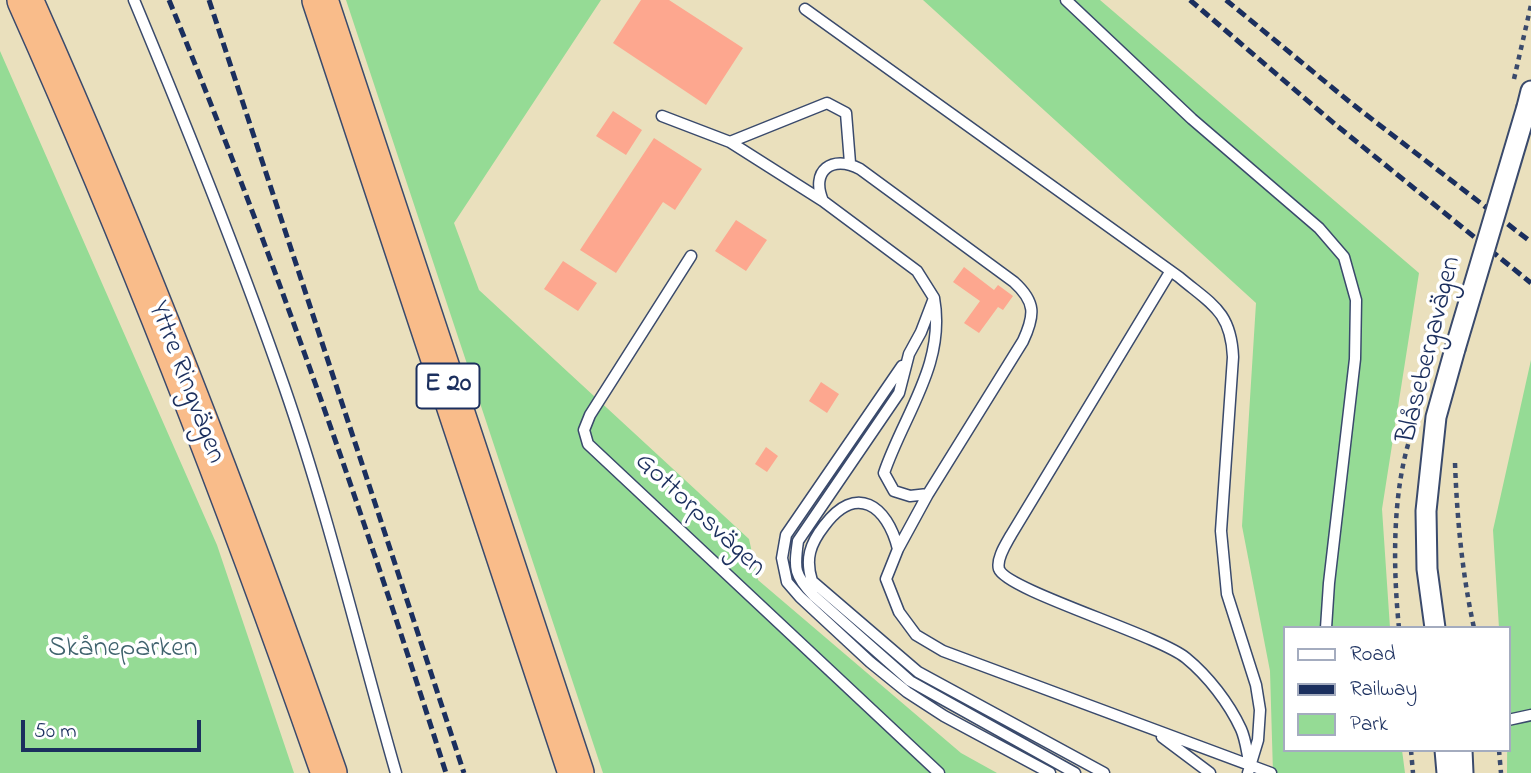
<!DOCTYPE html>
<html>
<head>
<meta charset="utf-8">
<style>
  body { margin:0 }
  #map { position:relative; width:1531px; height:773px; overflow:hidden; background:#eae0bd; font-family:"Indie Flower",sans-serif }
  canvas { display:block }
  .legend { position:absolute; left:1283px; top:626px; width:228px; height:126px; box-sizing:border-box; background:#fff; border:2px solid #a4acbf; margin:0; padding:9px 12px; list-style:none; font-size:21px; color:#1b2f5e }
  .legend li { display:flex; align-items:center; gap:14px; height:35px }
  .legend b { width:35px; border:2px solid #a4acbf }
  .scale { position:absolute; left:21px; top:720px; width:180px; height:32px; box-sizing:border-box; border:4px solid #1b2f5e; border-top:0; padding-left:9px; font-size:21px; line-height:24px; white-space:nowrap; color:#1b2f5e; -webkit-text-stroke:5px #fff; paint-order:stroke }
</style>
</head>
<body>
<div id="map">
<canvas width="1531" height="773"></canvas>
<ul class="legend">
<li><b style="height:9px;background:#fff"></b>Road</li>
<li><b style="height:9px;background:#1b2f5e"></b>Railway</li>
<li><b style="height:19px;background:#95db95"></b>Park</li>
</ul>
<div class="scale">50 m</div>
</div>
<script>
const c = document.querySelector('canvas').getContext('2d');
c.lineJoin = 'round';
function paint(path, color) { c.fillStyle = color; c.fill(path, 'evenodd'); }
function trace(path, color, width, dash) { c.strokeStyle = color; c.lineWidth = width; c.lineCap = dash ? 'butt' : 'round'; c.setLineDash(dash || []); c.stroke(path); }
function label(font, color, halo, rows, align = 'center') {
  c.font = font + ' "Indie Flower",sans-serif'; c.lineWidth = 7; c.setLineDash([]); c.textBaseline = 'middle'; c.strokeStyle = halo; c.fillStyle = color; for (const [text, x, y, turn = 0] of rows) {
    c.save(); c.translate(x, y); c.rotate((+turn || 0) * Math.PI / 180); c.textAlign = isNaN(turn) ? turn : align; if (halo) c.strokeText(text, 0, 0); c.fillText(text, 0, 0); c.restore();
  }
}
paint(new Path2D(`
  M346,0H601L454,223L479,290L749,539L758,580L961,753L997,773H603Z
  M923,0H1100L1419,273L1382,509L1390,628H1284V750H1402L1405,773H1273L1270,671L1242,526L1256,303Z
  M0,51L217,545L294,773H0Z
  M1531,360V773H1507L1508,628H1499L1493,530Z`), '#95db95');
paint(new Path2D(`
  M641,0H669L743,48L706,105L613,43Z
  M613,111L642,130L626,155L596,136Z
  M654,138L702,169L675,210L663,202L616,273L580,250Z
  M736,220L767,240L746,271L715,251Z
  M563,261L597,283L578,311L544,289Z
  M964,267L994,290L998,285L1013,296L1003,310L998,307L979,333L964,323L980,301L953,282Z
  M821,382L839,394L827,413L809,401Z
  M766,447L778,456L767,472L755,464Z`), '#fda78f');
const lane = new Path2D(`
  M134,0C187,127 239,256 284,386C328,513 359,644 396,773
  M1066,0L1192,119L1319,228L1344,257L1356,300L1355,359L1329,583L1326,628
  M805,9L1179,277C1211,304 1231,311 1233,357L1221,531L1227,594L1256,685L1260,710L1258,740L1248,773
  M662,116L730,142L823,201
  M730,142L827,103L846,113L850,163
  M691,256L590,415L584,430L588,444L939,773
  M1170,272L1011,535C1006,544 996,559 999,569C1006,590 1158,635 1186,658C1208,676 1229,703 1241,729C1246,740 1247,754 1250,765
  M902,366L786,535L782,558L787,582L800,597L870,662L907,692L944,716L1050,773
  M928,494L910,496L894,491L884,473C904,414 946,364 934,298
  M898,549C887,505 856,483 824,526C810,544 805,559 812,581L918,672L1104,773
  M1508,720L1531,715
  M1162,737L1210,773
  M1075,773L910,681L814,596C794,575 794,569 798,541L899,393L909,354L921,332L934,298L917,271L823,201C810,171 832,154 860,169L1014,282C1036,302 1035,315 1023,341L928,494L898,549L886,579L899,612L916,635L943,651L1271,773`);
const street = new Path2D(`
  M1527,107L1531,91
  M1435,628L1427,569L1426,511L1436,417L1455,349
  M1445,750L1447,773
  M1462,750L1463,773`);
const highway = new Path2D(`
  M25,0C138,253 238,512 329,773
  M320,0L576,773`);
trace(lane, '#3a4a6c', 13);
trace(street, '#3a4a6c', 23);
trace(highway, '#3a4a6c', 38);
trace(new Path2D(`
  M1514,79L1531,5
  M1455,463C1457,518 1462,573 1474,628
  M1399,628C1393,569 1392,495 1410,438
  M1411,750L1413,773
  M1499,750L1501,773`), '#3a4a6c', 4.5, [5, 5]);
trace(lane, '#fff', 10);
trace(street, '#fff', 19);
trace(highway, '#f9bc8a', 35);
trace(new Path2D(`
  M169,0C273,253 363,513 446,773
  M209,0L464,773
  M1190,0L1336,125L1531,283
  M1226,0L1351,103L1531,242`), '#1b2f5e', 5, [10, 5]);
const streetBridge = new Path2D(`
  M1455,349L1527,107`);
trace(streetBridge, '#3a4a6c', 23, []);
trace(streetBridge, '#fff', 19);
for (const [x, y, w] of [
  [448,386,63]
]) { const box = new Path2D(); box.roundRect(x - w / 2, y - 22.5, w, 45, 5); c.fillStyle = '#fff'; c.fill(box); trace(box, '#1b2f5e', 2); }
label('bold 26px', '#1b2f5e', null, [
  ["E 20",448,386]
]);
label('28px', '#1b2f5e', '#fff', [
  ["Blåsebergavägen",1431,350,-76],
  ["Yttre Ringvägen",185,383,69],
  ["Gottorpsvägen",699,516,43]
]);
label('28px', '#40636e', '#fff', [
  ["Skåneparken",123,650]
]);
</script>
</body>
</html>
